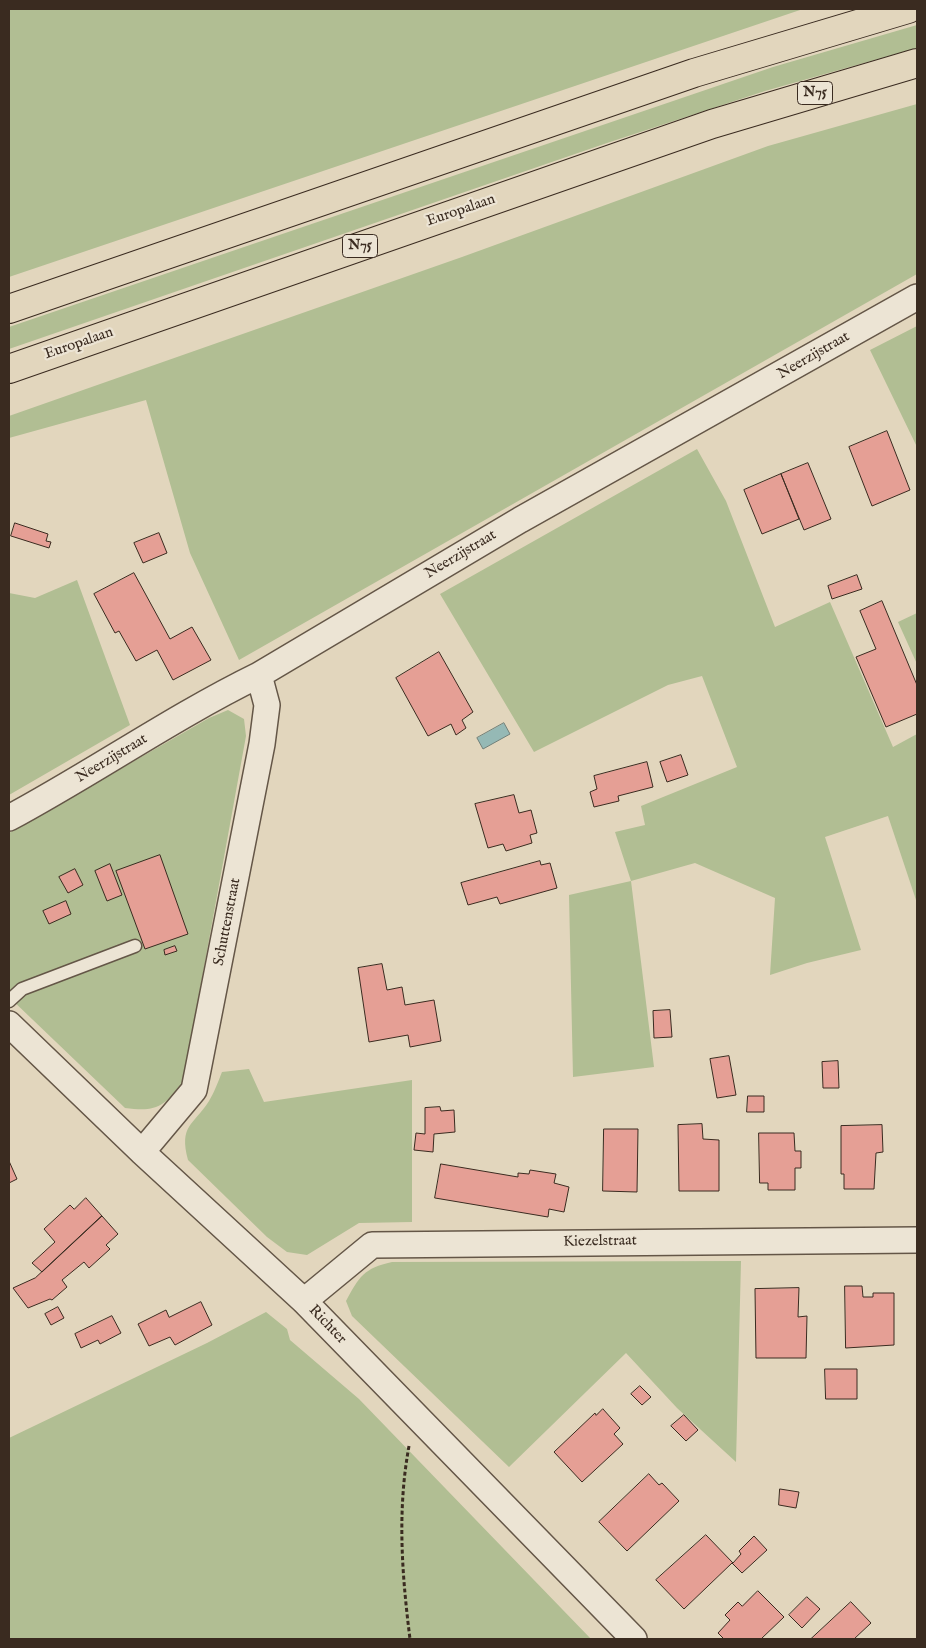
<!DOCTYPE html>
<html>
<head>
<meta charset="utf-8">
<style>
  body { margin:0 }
  #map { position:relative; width:926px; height:1648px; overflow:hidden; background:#e2d6bd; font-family:"IM FELL English",serif }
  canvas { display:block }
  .frame { position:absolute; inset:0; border:10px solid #3a2b20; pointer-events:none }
</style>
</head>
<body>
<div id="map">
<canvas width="926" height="1648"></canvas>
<div class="frame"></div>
</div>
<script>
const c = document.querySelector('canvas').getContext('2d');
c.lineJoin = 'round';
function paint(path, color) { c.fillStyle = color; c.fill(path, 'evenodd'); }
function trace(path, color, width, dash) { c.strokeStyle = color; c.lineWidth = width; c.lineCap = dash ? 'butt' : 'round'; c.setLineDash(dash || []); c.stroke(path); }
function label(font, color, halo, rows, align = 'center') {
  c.font = font + ' "IM FELL English",serif'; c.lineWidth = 4.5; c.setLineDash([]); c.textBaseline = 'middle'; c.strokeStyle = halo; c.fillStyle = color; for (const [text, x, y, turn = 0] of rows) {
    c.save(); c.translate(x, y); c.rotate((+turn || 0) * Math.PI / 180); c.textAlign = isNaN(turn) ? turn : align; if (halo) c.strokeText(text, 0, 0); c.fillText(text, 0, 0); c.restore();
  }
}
paint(new Path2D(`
  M9,9H803L9,277Z
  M917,25V48L765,91L607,143L9,349V327L773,67Z
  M917,104V274L239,660L190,553L146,400L9,438V416L462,257L768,146Z
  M917,326V447L870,350Z
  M697,449L726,501L775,627L830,602L893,747L917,734V903L888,816L825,837L861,950L807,963L770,975L775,898L695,863L631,881L654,1067L573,1077L569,895L631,881L615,832L645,825L641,806L737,767L702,676L668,685L534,752L440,594Z
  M77,580L130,725L9,795V593L35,598Z
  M917,613V664L898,622Z
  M228,710L244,719L246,736L183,1083C163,1107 157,1112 125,1108L9,997V833L209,718Z
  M249,1069L264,1102L412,1080V1222L359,1223L307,1255L287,1252L267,1237L188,1160C179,1125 193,1126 209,1101C214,1093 218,1082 222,1072Z
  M741,1261L736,1462L677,1408L626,1353L509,1467L352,1316L346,1301C359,1277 364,1268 392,1262Z
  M266,1312L287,1329L290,1340L359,1399L591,1639H9V1438L207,1343Z`), '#b1be93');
const water = new Path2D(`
  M504,723L510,734L483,749L477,738Z`);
paint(water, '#95b9b5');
trace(water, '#718079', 1);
const building = new Path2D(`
  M887,431L910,490L872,506L849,447Z
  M808,463L831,519L804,530L781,474Z
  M781,474L799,519L762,534L744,490Z
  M15,523L48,534L46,541L51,542L49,548L11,536Z
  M159,533L167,553L143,563L134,543Z
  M134,573L170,639L192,627L211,660L173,680L157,650L136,661L119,631L115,633L94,594Z
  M857,575L862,589L832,599L828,586Z
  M882,601L917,685V714L886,727L856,657L876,649L860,611Z
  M439,652L473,712L462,720L466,728L456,735L451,724L428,736L396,678Z
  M681,755L688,775L667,782L660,762Z
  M647,762L653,787L618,796L619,801L594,807L590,792L597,789L594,776Z
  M514,795L519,813L531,810L537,833L530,835L532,843L506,851L503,844L488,848L475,804Z
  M160,855L188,934L145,949L116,871Z
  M540,861L541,865L550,863L557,888L500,904L497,897L468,905L461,883Z
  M110,864L122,895L107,901L95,871Z
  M75,869L83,885L68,893L59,877Z
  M66,901L71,914L49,924L43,911Z
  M175,946L177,951L165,955L164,950Z
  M382,964L387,990L402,987L405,1005L434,1000L441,1041L410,1047L408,1035L369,1042L358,968Z
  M670,1010L672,1037L654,1038L653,1011Z
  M729,1056L736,1095L717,1098L710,1059Z
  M838,1061L839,1088H823L822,1062Z
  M748,1096H764V1112H747Z
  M440,1107L441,1111L454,1110L455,1132L434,1134L433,1152L414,1150L416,1133L425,1134V1108Z
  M702,1124L703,1139L719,1140V1191H679L678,1125Z
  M882,1125L883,1152L876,1153L874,1189H844V1174H841V1126Z
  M604,1129H638L637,1192L603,1191Z
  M759,1133H794L795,1151H801V1168H795V1190H768V1183H760Z
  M9,1161L17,1179L9,1183Z
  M441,1164L518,1177V1173L529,1174L530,1170L556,1174L554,1183L569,1187L564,1212L549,1209L548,1217L435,1198Z
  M86,1198L102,1216L42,1272L32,1263L55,1242L44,1229L70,1205L74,1209Z
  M102,1216L118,1234L106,1245L110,1249L89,1268L84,1262L62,1280L67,1287L52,1300L50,1299L28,1308L13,1288L35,1278Z
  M845,1286H862L863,1297H873V1293H894V1345L846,1348Z
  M799,1288L798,1317L807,1316L806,1358H756L755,1289Z
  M201,1302L212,1325L175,1345L170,1337L149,1346L138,1324L166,1310L169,1317Z
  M58,1307L64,1318L51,1325L45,1314Z
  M112,1316L121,1333L100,1344L98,1340L81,1348L75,1334Z
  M825,1369H857V1399H826Z
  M640,1386L651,1397L642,1405L631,1394Z
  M603,1409L620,1428L614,1434L623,1444L582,1482L554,1452L595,1413L596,1415Z
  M684,1415L698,1430L686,1441L671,1426Z
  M649,1474L659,1485L662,1483L679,1501L627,1551L599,1522Z
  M780,1489L799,1492L796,1508L779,1505Z
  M706,1535L733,1563L741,1554L739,1551L754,1536L767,1550L742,1573L732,1563L684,1609L656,1580Z
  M758,1591L784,1617L761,1639H724L718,1633L730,1620L725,1615L738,1602L742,1606Z
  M807,1597L820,1609L802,1628L789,1615Z
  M851,1602L871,1623L854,1639H811Z`);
paint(building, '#e59f95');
trace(building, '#3a2b20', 1);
const service = new Path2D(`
  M9,1001L22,989L135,946`);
const minor = new Path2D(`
  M9,818C93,773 173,717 259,675L520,520L917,297
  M9,1024L142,1152L304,1301L634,1639
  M142,1152L194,1090L262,744L267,705L259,675
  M304,1301L372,1245L917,1240`);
const trunk = new Path2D(`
  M9,309L694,73L908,9
  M9,369L712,124L917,63`);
trace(service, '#645647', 15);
trace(minor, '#645647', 28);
trace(trunk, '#3a2b20', 30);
trace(new Path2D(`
  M409,1446C397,1511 402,1575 410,1639`), '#3a2b20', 3, [4, 2.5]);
trace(service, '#ece4d4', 12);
trace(minor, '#ece4d4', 25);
trace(trunk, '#e2d6bd', 28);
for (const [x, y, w] of [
  [815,93,35],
  [360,246,35]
]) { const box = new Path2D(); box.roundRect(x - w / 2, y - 11.5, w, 23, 4); c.fillStyle = '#ece4d4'; c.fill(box); trace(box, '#3a2b20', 1); }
label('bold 14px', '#3a2b20', null, [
  ["N75",815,93],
  ["N75",360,246]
]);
label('15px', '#3a2b20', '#ece4d4', [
  ["Europalaan",461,211,-19],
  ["Europalaan",79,344,-19],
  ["Neerzijstraat",814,356,-30],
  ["Neerzijstraat",461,555,-31],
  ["Neerzijstraat",112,759,-31],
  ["Schuttenstraat",228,922,-79],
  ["Kiezelstraat",600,1242,-1],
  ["Richter",327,1325,46]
]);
</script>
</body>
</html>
